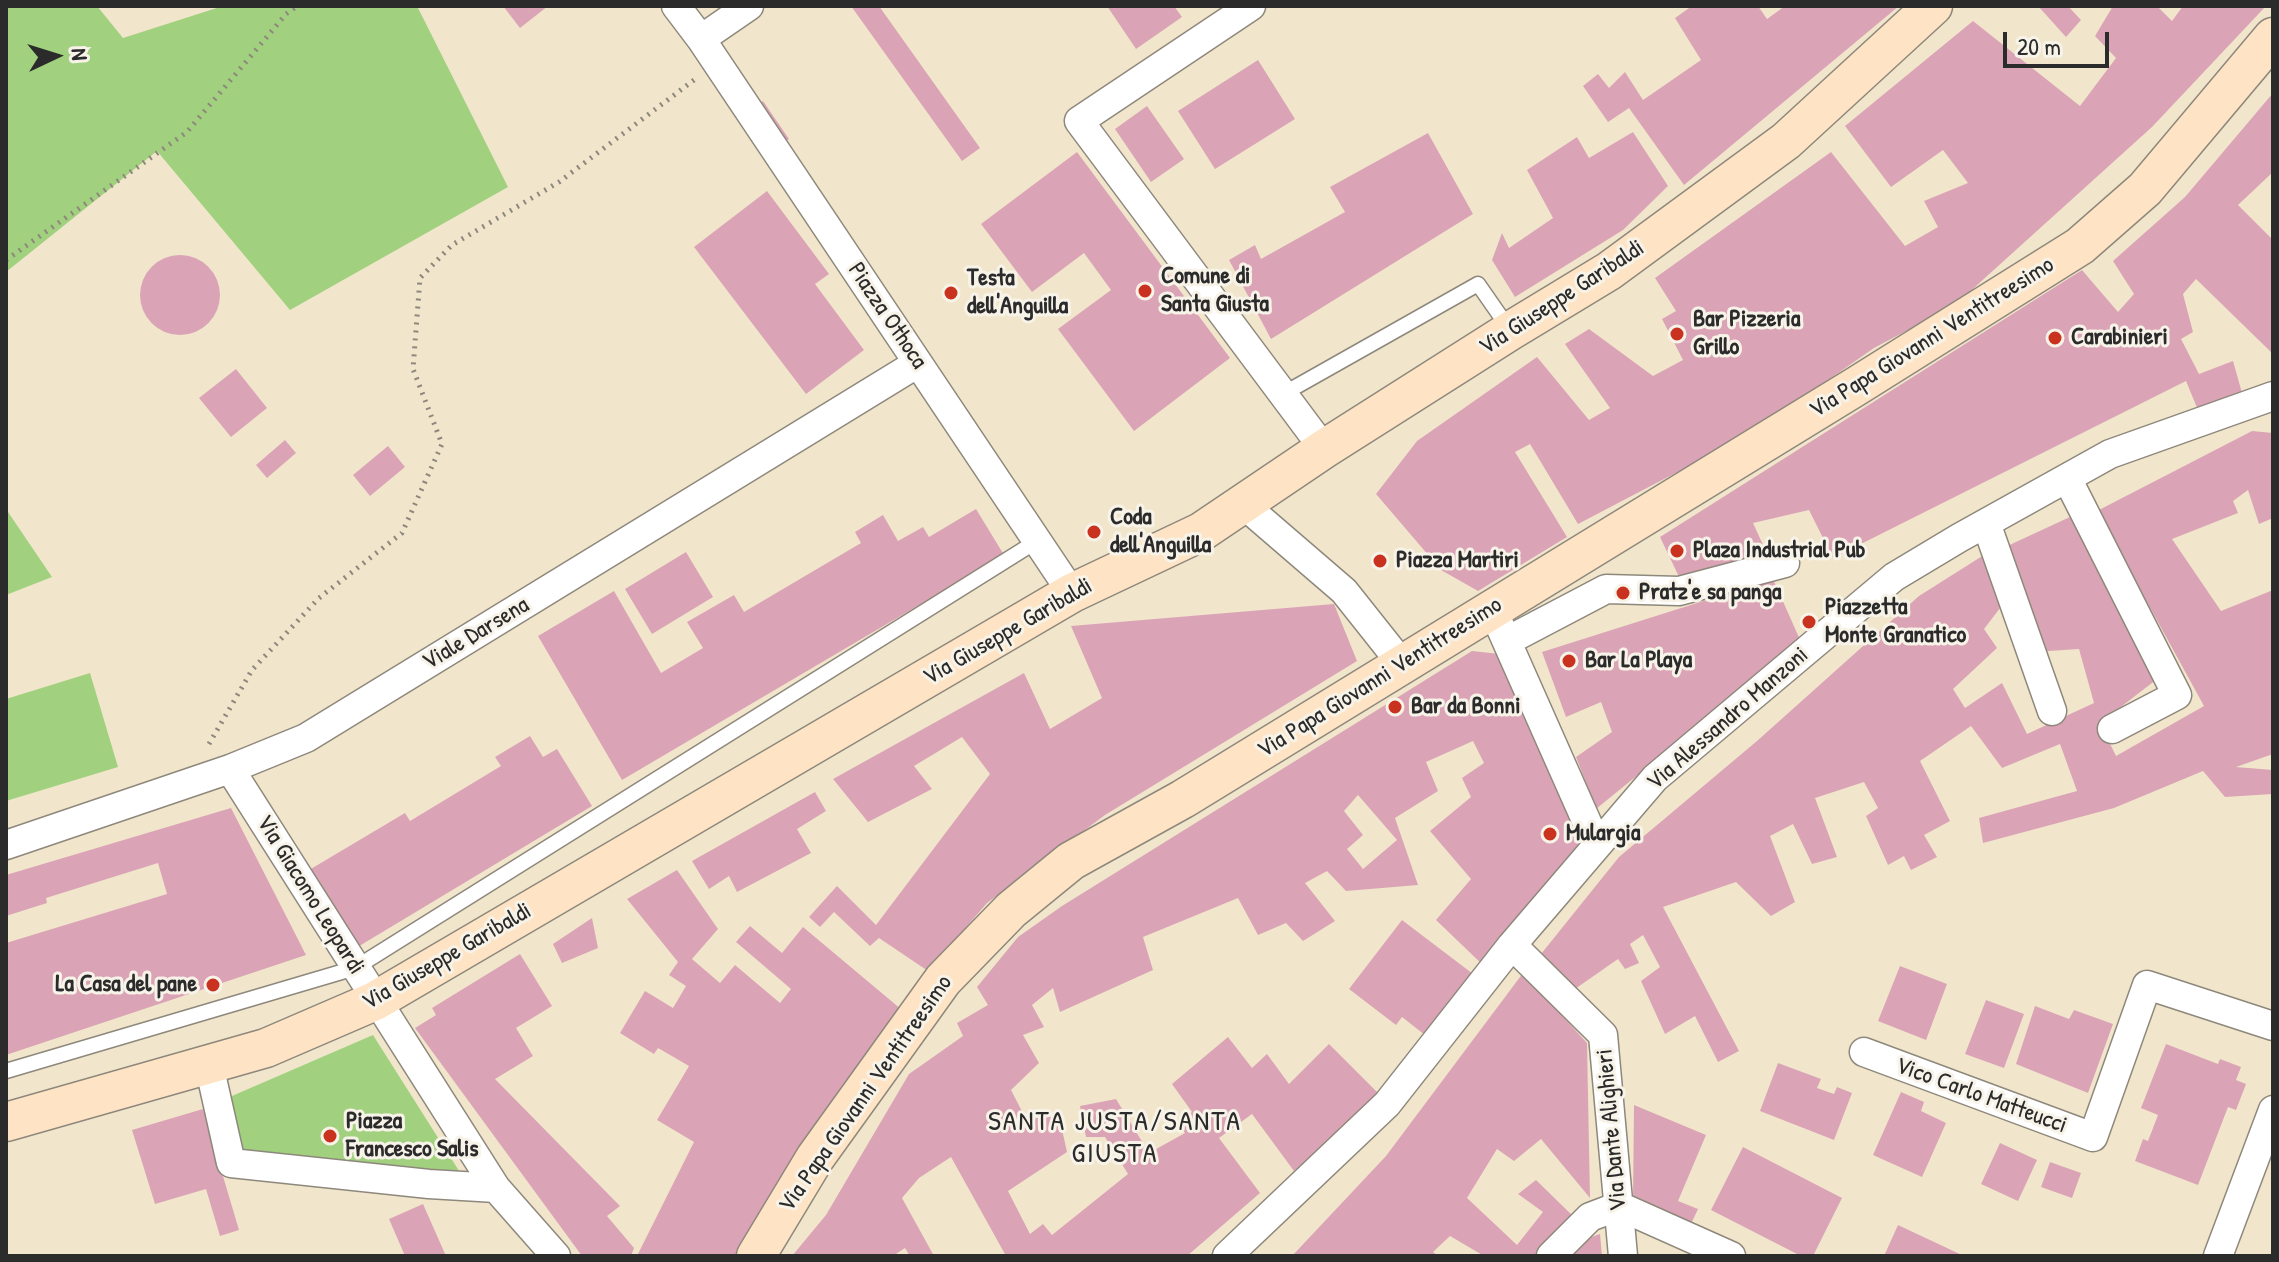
<!DOCTYPE html>
<html>
<head>
<meta charset="utf-8">
<style>
  body { margin:0 }
  #map { position:relative; width:2279px; height:1262px; overflow:hidden; background:#f1e6cc; font-family:"Patrick Hand",sans-serif }
  canvas { display:block }
  .frame { position:absolute; inset:0; border:8px solid #2b2b2b; pointer-events:none }
  .north { position:absolute; left:16px; top:16px; width:80px; height:80px; -webkit-text-stroke:6px #f7f3e8; paint-order:stroke; rotate:86deg; font-size:22px; font-weight:700; line-height:32px; text-align:center; color:#2b2b2b }
  .north::after { content:''; display:block; margin:auto; width:28px; height:36px; background:#2b2b2b; clip-path:polygon(50% 0,100% 100%,50% 72%,0 100%) }
  .scale { position:absolute; left:2003px; top:32px; width:106px; height:36px; box-sizing:border-box; border:4px solid #2b2b2b; border-top:0; padding-left:10px; font-size:24px; line-height:28px; white-space:nowrap; color:#2b2b2b; -webkit-text-stroke:6px #f7f3e8; paint-order:stroke }
</style>
</head>
<body>
<div id="map">
<canvas width="2279" height="1262"></canvas>
<div class="frame"></div>
<div class="north">N</div>
<div class="scale">20 m</div>
</div>
<script>
const c = document.querySelector('canvas').getContext('2d');
c.lineJoin = 'round';
function paint(path, color) { c.fillStyle = color; c.fill(path, 'evenodd'); }
function trace(path, color, width, dash) { c.strokeStyle = color; c.lineWidth = width; c.lineCap = dash ? 'butt' : 'round'; c.setLineDash(dash || []); c.stroke(path); }
function label(font, color, halo, rows, align = 'center') {
  c.font = font + ' "Patrick Hand",sans-serif'; c.lineWidth = 6; c.setLineDash([]); c.textBaseline = 'middle'; c.strokeStyle = halo; c.fillStyle = color; for (const [text, x, y, turn = 0] of rows) {
    c.save(); c.translate(x, y); c.rotate((+turn || 0) * Math.PI / 180); c.textAlign = isNaN(turn) ? turn : align; if (halo) c.strokeText(text, 0, 0); c.fillText(text, 0, 0); c.restore();
  }
}
paint(new Path2D(`
  M6,6H97L123,38L223,6H417L508,187L290,310L157,151L6,272Z
  M6,509L52,577L6,595Z
  M90,673L118,767L6,801V699Z
  M373,1035L461,1174L241,1152L225,1099Z`), '#a1d17f');
paint(new Path2D(`
  M503,6H548L520,28Z
  M851,6H879L980,148L962,161Z
  M1107,6H1174L1182,17L1136,49Z
  M1692,6H1758L1767,19L1785,6H1899L1684,185L1629,108L1608,122L1583,86L1598,74L1609,88L1625,72L1643,100L1701,60L1675,18Z
  M2038,6H2068L2081,20L2066,37Z
  M2113,6H2157L2172,21L2183,6H2266L2152,127L1955,305L1874,348L1752,433L1578,524L1530,444L1515,452L1567,537L1478,591L1441,570L1376,494L1417,441L1537,357L1589,420L1610,408L1565,344L1589,329L1653,376L1683,360L1662,319L1676,311L1655,278L1831,152L1905,246L1938,227L1924,201L1968,183L1943,150L1891,187L1845,126L1973,21L2080,106L2116,58L2095,36Z
  M1258,60L1295,119L1215,169L1178,111Z
  M2273,93V172L2238,205L2273,240V354L2196,279L2183,294L2193,332L2181,339L2199,374L2233,361L2244,400L2200,415L2186,381L1833,558L1809,510L1753,523L1770,560L1681,581L1660,537L2082,270L2118,312L2134,294L2113,261L2185,197Z
  M763,101L789,139L776,148L750,109Z
  M1147,106L1184,159L1151,182L1115,129Z
  M1633,132L1668,186L1623,230L1515,297L1492,260L1502,233L1509,248L1553,218L1527,170L1577,137L1589,158Z
  M1428,133L1473,214L1271,339L1229,260L1255,245L1261,259L1345,212L1330,187Z
  M1077,152L1230,358L1134,431L1058,329L1111,290L1084,253L1032,292L981,224Z
  M767,191L829,274L815,284L864,350L806,394L694,247Z
  M140 295a40 40 0 1 1 80 0a40 40 0 1 1-80 0Z
  M236,369L267,408L231,437L199,398Z
  M2252,431L2273,433V518L2259,524L2248,490L2233,501L2238,513L2172,539L2221,611L2273,590V754L2236,767L2273,770V794L2225,797L2203,771L2114,808L1983,843L1979,818L2077,791L2060,744L2002,768L1971,726L1920,761L1950,821L1924,835L1937,857L1911,870L1904,856L1888,865L1866,816L1878,808L1864,782L1815,798L1837,857L1812,864L1793,824L1770,836L1795,902L1771,916L1736,882L1663,907L1739,1051L1718,1062L1695,1016L1665,1034L1641,981L1660,967L1643,935L1630,944L1639,963L1625,969L1618,959L1575,989L1541,954L1619,857L1757,741L1919,596L1987,553L2007,599L1984,629L1997,648L1953,689L1965,708L2002,683L2027,734L2094,703L2079,649L2034,652L2003,548L2072,516L2161,676L2100,723L2116,756L2204,706L2097,511Z
  M285,440L296,453L267,478L256,465Z
  M388,446L405,467L370,496L353,475Z
  M976,509L1004,555L622,780L538,636L614,591L661,673L703,648L687,622L734,595L744,612L861,543L855,532L883,515L898,541L923,527L929,537Z
  M686,552L713,597L652,634L625,589Z
  M1773,579L1801,642L1596,809L1576,757L1612,732L1601,702L1566,717L1542,652Z
  M1334,604L1357,661L1105,815L987,903L928,971L879,938L870,946L834,912L820,927L809,917L837,886L876,925L990,774L962,737L914,766L932,789L868,822L833,779L1024,673L1050,729L1102,698L1071,626Z
  M1472,651L1500,654L1584,845L1486,968L1436,920L1471,879L1430,831L1471,797L1462,778L1484,763L1473,741L1426,762L1438,791L1395,818L1418,885L1346,891L1327,871L1305,883L1335,921L1303,941L1286,923L1258,935L1238,898L1143,937L1153,970L1060,1012L1053,988L1032,1005L1044,1027L1023,1035L1039,1063L1011,1090L1026,1119L1059,1116L1067,1152L1008,1191L1030,1234L1043,1224L1052,1235L1128,1174L1105,1137H1086L1080,1106L1116,1099L1149,1153L1185,1133L1176,1121L1192,1112L1172,1084L1228,1037L1252,1068L1267,1054L1289,1084L1329,1044L1384,1099L1294,1171L1252,1114L1219,1138L1260,1193L1187,1256H1006L951,1157L919,1178L902,1198L934,1256H910L905,1248L893,1256H792L826,1215L909,1074L963,1036L957,1023L988,1005L977,987L1018,937L1062,906ZM1358,795L1397,840L1363,869L1347,849L1363,835L1344,811Z
  M530,736L543,757L557,749L592,806L351,951L304,873L405,813L410,821L501,766L495,757Z
  M815,792L826,811L797,829L811,853L737,892L729,876L709,889L692,861Z
  M231,808L306,955L6,1055V943L167,894L158,863L46,898L47,903L6,916V875Z
  M677,870L718,929L692,959L720,983L735,965L780,1003L791,989L736,942L750,926L782,953L803,927L902,1010L819,1119L741,1256H637L694,1142L657,1120L689,1066L658,1048L654,1054L620,1033L645,991L673,1008L686,986L669,975L678,962L627,899Z
  M592,918L598,948L562,963L553,944Z
  M1402,920L1477,977L1430,1039L1402,1017L1396,1025L1349,989Z
  M520,954L552,1006L516,1028L533,1056L495,1079L620,1206L607,1216L634,1248L631,1256H582L415,1028L436,1015L432,1008Z
  M1900,966L1947,984L1926,1040L1878,1021Z
  M1523,973L1587,1043L1590,1198L1541,1139L1514,1161L1497,1149L1467,1198L1517,1245L1543,1212L1518,1194L1536,1180L1575,1218L1547,1256H1484L1450,1236L1433,1252L1438,1256H1292L1386,1156Z
  M1986,1000L2024,1014L2004,1068L1965,1054Z
  M2035,1006L2069,1019L2074,1010L2113,1024L2088,1093L2016,1064Z
  M2166,1044L2218,1064L2220,1059L2241,1067L2236,1080L2246,1084L2236,1110L2228,1107L2198,1185L2135,1161L2143,1139L2148,1141L2158,1115L2141,1108Z
  M1778,1063L1821,1079L1817,1088L1834,1094L1837,1087L1852,1093L1834,1140L1760,1111Z
  M1901,1092L1924,1102L1921,1111L1946,1123L1922,1177L1873,1155Z
  M1634,1105L1706,1135L1678,1201L1698,1209L1691,1224L1633,1200Z
  M203,1109L239,1230L220,1236L206,1189L155,1204L132,1130Z
  M2000,1143L2037,1160L2018,1201L1981,1184Z
  M1743,1147L1842,1198L1813,1256H1801L1711,1210Z
  M2050,1162L2081,1173L2072,1198L2041,1187Z
  M423,1204L446,1256H405L389,1219Z
  M1898,1225L1964,1256H1884Z
  M1600,1234L1602,1256H1561L1579,1241Z`), '#dba4b6');
const lane = new Path2D(`
  M1283,394L1478,284L1510,330
  M6,1071L355,968L1037,541`);
const street = new Path2D(`
  M676,6L701,39L1072,593
  M1251,6L1079,121L1324,449
  M701,39L749,6
  M2067,478L2177,695L2112,729
  M1243,504L1344,591L1402,664
  M1986,523L2052,711
  M1499,624L1597,845
  M1507,641L1606,589L1679,591L1785,563
  M230,769L496,1188L556,1256
  M6,845L230,769L306,738L918,363
  M1512,945L1603,1035L1623,1256
  M1864,1052L2093,1137L2147,985L2273,1026
  M209,1065L231,1163L429,1184L496,1188
  M1227,1256L1387,1104L1512,945L1655,778L1894,577L1959,538L2110,454L2273,396
  M1551,1256L1590,1217L1619,1206L1731,1256
  M2218,1256L2273,1110`);
const secondary = new Path2D(`
  M6,1122L266,1048L375,1001L1072,593L1201,532L1324,449L1510,331L1609,271L1786,141L1933,6
  M756,1256L815,1158L943,980L1011,910L1071,861L1183,799L1855,387L2080,246L2145,189L2273,37`);
trace(lane, '#8e887c', 17);
trace(street, '#8e887c', 31);
trace(secondary, '#8e887c', 41);
trace(new Path2D(`
  M6,260L187,132L286,14L297,6
  M209,744L252,670L319,598L402,533L442,444L413,369L420,278L452,245L559,182L694,80`), '#8e887c', 5, [2, 6]);
trace(lane, '#fff', 14);
trace(street, '#fff', 28);
trace(secondary, '#fee4c5', 38);
for (const [x, y, r, color] of [
  [1145,291,8,"#c8321e"],
  [951,293,8,"#c8321e"],
  [1677,334,8,"#c8321e"],
  [2055,338,8,"#c8321e"],
  [1094,532,8,"#c8321e"],
  [1677,551,8,"#c8321e"],
  [1380,561,8,"#c8321e"],
  [1623,593,8,"#c8321e"],
  [1809,622,8,"#c8321e"],
  [1569,661,8,"#c8321e"],
  [1395,707,8,"#c8321e"],
  [1550,834,8,"#c8321e"],
  [213,985,8,"#c8321e"],
  [330,1136,8,"#c8321e"]
]) { const dot = new Path2D(); dot.arc(x, y, r, 0, 2 * Math.PI); c.fillStyle = color; c.fill(dot); trace(dot, '#f7f3e8', 3); }
label('bold 24px', '#2b2b2b', '#f7f3e8', [
  ["Comune di",1161,277],
  ["Santa Giusta",1161,305],
  ["Testa",967,279],
  ["dell'Anguilla",967,307],
  ["Bar Pizzeria",1693,320],
  ["Grillo",1693,348],
  ["Carabinieri",2071,338],
  ["Coda",1110,518],
  ["dell'Anguilla",1110,546],
  ["Plaza Industrial Pub",1693,551],
  ["Piazza Martiri",1396,561],
  ["Pratz'e sa panga",1639,593],
  ["Piazzetta",1825,608],
  ["Monte Granatico",1825,636],
  ["Bar La Playa",1585,661],
  ["Bar da Bonni",1411,707],
  ["Mulargia",1566,834],
  ["La Casa del pane",197,985,"right"],
  ["Piazza",346,1122],
  ["Francesco Salis",346,1150]
], 'left');
label('24px', '#2b2b2b', '#f7f3e8', [
  ["Via Giuseppe Garibaldi",1562,298,-33],
  ["Piazza Othoca",887,316,56],
  ["Via Papa Giovanni Ventitreesimo",1932,338,-32],
  ["Via Giuseppe Garibaldi",1008,632,-30],
  ["Viale Darsena",476,634,-31],
  ["Via Papa Giovanni Ventitreesimo",1380,678,-32],
  ["Via Alessandro Manzoni",1728,719,-41],
  ["Via Giacomo Leopardi",310,895,58],
  ["Via Giuseppe Garibaldi",447,957,-30],
  ["Via Papa Giovanni Ventitreesimo",866,1094,-55],
  ["Vico Carlo Matteucci",1981,1096,20],
  ["Via Dante Alighieri",1612,1130,-95]
]);
c.letterSpacing = '2px';
label('28px', '#2b2b2b', '#f7f3e8', [
  ["SANTA JUSTA/SANTA",1115,1123],
  ["GIUSTA",1115,1155]
]);
c.letterSpacing = '0px';
</script>
</body>
</html>
